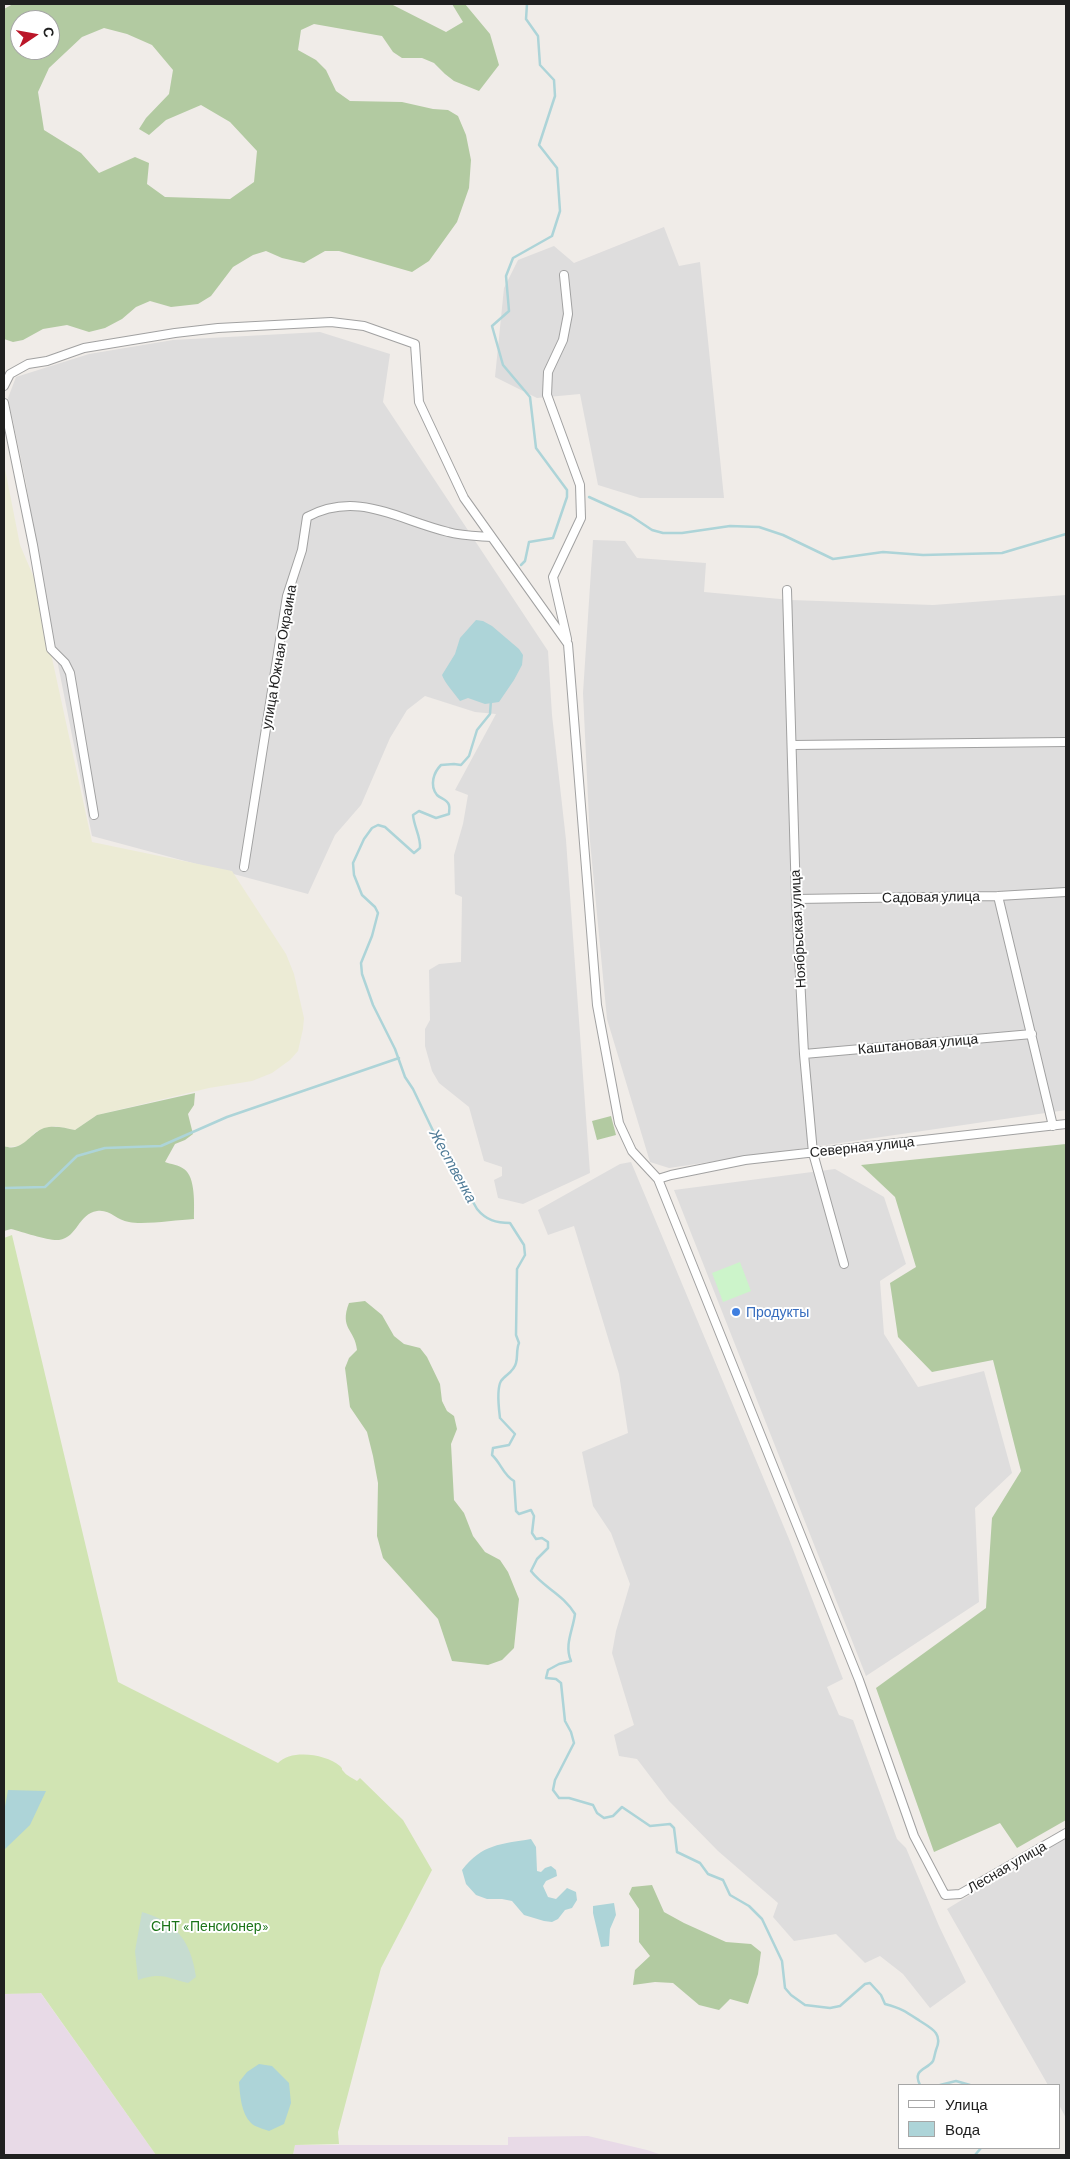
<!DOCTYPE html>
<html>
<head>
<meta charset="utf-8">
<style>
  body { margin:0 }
  #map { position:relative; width:1070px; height:2159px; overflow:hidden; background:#f0ece8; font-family:Barlow,sans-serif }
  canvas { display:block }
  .frame { position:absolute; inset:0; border:5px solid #202020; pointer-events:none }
  .legend { position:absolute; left:898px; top:2084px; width:162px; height:65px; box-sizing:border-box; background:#fff; border:1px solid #a6a6a6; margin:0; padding:6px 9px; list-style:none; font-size:15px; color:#202020 }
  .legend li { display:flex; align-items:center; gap:10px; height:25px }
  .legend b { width:25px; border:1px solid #a6a6a6 }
  .north { position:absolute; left:10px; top:10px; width:50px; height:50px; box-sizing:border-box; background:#fff; border:1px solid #a6a6a6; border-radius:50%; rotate:78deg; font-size:14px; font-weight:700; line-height:20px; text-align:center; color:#202020 }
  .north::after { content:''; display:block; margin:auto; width:18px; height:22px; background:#bb1629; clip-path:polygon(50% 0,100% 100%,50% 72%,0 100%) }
</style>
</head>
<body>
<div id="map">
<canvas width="1070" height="2159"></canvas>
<div class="frame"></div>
<ul class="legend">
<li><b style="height:6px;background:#fff"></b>Улица</li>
<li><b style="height:14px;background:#add4d8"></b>Вода</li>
</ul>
<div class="north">С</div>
</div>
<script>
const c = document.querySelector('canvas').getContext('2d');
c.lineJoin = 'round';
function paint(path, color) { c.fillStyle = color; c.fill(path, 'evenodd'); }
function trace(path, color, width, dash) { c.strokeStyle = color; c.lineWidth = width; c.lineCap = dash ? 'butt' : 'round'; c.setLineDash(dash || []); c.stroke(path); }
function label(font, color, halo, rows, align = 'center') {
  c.font = font + ' Barlow,sans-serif'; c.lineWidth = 4; c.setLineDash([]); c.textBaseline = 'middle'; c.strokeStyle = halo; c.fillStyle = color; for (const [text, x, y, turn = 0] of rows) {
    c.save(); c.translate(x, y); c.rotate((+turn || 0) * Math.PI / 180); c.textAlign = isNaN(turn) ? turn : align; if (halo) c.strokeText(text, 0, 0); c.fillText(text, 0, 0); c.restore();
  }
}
paint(new Path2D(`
  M664,227L679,266L700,262L724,498H640L598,485L580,394L537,398L495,377L504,288L518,260L554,246L574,263Z
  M320,332L390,354L383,402L548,651L552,715L566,840L590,1173L523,1204L498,1198L494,1180L502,1176V1167L484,1161L469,1107L439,1083L432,1071L425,1046V1029L430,1020L429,970L439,964L461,962L462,897L455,894L454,855L463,824L468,795L455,790L496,714L475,712L425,696L407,710L390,738L361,805L335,835L308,894L92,836L41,579L26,483L8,398L16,377L89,354L173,340Z
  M593,540L625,541L637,558L706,563L704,592L791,600L933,605L1066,595V1110L669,1168L650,1162L607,1019L590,841L583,693Z
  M631,1162L789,1539L843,1679L827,1687L839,1715L853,1720L897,1839L906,1848L939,1926L966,1982L930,2008L903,1974L880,1956L865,1963L836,1934L794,1941L773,1917L778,1903L718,1851L669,1801L637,1759L619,1756L614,1735L634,1725L612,1653L616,1631L630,1584L611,1533L593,1506L582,1452L628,1433L619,1374L574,1226L548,1235L538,1210L620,1164Z
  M835,1169L884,1197L906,1264L880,1281L884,1334L918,1387L984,1371L1012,1473L975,1508L979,1602L866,1676L674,1190Z
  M1066,1836V2118L1059,2105V2085H1048L947,1909Z`), '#dedddd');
paint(new Path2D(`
  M40,1992L156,2155H4V1994Z
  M588,2136L647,2150L662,2155H293L295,2145H508V2137Z`), '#e8dae7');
paint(new Path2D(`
  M4,464L20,545L35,580L92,842L232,871L286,954L294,974L304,1018L303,1029L298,1051L290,1060L272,1073L252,1081L209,1088L97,1115L75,1130L55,1126L35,1132L28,1141L18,1146L7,1147L4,1146Z`), '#ecebd5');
paint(new Path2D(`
  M12,1235L118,1682L278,1763C291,1749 326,1754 340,1766C344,1770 340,1768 344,1772C347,1776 353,1778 357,1781L360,1778L403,1820L432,1870L381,1968L338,2132L339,2144L295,2145L293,2155H156L41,1993L4,1994V1238Z`), '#d1e4b3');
paint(new Path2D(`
  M13,4H391L446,32L463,22L452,4H465L490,34L499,65L479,91L454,81L445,74L434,63L422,58H402L393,52L382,36L314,24L301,30L298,50L316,60L326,70L336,91L350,101L402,102L433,109L448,110L458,116L466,135L471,160L469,188L457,222L429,261L412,272L339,251H325L304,263L282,258L266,251L253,255L233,267L211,296L198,304L171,307L150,301L136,307L122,319L105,328L89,332L67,325L43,329L23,340L13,342L4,339V9ZM20,20H50V50H20ZM104,28L127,34L152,45L173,70L169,94L146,118L139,129L149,135L166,120L201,105L230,122L257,151L254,182L230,199L165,197L147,184L149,163L135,157L99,173L81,153L44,130L38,92L49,68L82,37Z
  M195,1093L194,1105L188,1114L193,1134L185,1140L175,1144L165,1162C170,1164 179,1165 184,1169C196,1177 194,1206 194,1219C176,1220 144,1225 129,1222C116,1220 110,1209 97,1211C78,1214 78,1237 59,1240C48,1241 23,1232 11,1229L4,1231V1146C22,1153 30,1133 44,1128C55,1125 65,1128 75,1130L97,1115Z
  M611,1116L616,1135L597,1140L592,1121Z
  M1066,1144V1820L1017,1848L1000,1823L934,1852L876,1688L986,1608L992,1518L1021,1471L993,1360L932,1372L898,1337L890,1283L916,1267L895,1197L861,1165Z
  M365,1301L382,1315L394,1336L404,1344L420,1348L427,1357L440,1384L442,1401L447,1411L454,1416L457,1429L451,1444L454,1500L464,1513L473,1536L485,1552L500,1560L508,1572L519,1599L514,1648L502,1660L488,1665L452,1661L438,1619L383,1558L377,1536L378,1483L373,1456L367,1432L350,1407L345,1368L349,1358L357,1350C355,1329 339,1329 349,1303Z
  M652,1885L664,1912L684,1923L726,1942L751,1944L761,1952L758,1974L748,2004L730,1999L719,2010L699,2005L673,1983L655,1982L633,1985L635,1970L650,1956L639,1942V1909L629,1894L632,1887Z`), '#b2caa1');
paint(new Path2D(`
  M142,1912C177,1922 191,1942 196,1977L188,1983C166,1978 162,1972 138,1980L135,1951Z`), '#c6dcd0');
paint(new Path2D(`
  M740,1262L751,1291L723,1302L712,1273Z`), '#ccf4ca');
paint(new Path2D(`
  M476,620L483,621L492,626L519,649L523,655L522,665L514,680L499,702L485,704L468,698L460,701C455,694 444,682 442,675L455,654L460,638Z
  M8,1790L46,1791L30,1825L4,1850V1812Z
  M531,1839L536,1847L537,1871L541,1872L545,1868L551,1866L556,1870L557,1876L546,1881L543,1886L548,1897L556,1899L567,1888L576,1892L577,1900L572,1908L565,1910L558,1919L552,1922L544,1921L524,1915L512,1901L502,1899H487L476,1895L466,1884L462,1870C482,1844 501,1844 531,1839Z
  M614,1903L616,1915L610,1929L609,1946L601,1947L593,1913V1906Z
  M259,2064L272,2066L289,2083L291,2103L284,2124L269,2131C264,2129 255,2127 251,2123C241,2113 240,2095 239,2082L247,2072Z`), '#add4d8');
trace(new Path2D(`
  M589,497L631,516L652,530L663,533H682L730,526L759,527L783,535L833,559L883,552L923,555L1002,553L1066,534
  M521,565L525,561L529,542L553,538L567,497V490L536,448L530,397L503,365L492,326L509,311L506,276L513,258L552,236L560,211L557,168L539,145L555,96L554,80L540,65L538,36L526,19L527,4
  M491,700L490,714L477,730L469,756L461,765L454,764L441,765C434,772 429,785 437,795C441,799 447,799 449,805C450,808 449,811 449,814L436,818L419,811L413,815C414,827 421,837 420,848L414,853L385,827L378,825L372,828L364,839L353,863L354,875L362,895L375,907L378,913L372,936L361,963L362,974L373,1005L395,1049L405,1077L413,1089L437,1139L477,1209C486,1220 496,1223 510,1223L524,1245L525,1255L517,1269L516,1335L519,1343C516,1350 518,1356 516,1363C514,1372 505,1375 501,1381C496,1390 499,1409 500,1418L515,1434L509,1445L493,1448L492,1455C501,1463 503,1475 514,1481L516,1511L519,1514L531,1510L534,1516L532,1533L536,1539L542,1538L548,1542V1548L537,1559L531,1571C544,1588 563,1594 575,1614C573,1630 564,1645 571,1661L559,1664L548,1670L546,1678L556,1679L561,1683L565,1721L571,1732L574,1743L555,1780L553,1790L559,1798H569L593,1805L597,1813L604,1818L613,1816L622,1807L650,1826L670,1824L674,1828L677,1852L700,1863L708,1874L723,1880L730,1895L749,1906L762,1919L782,1961L785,1988L791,1995L805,2005L830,2008L840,2006L865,1984L870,1983L881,1995L885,2004C903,2009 905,2011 920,2021C933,2029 943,2034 936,2050C935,2053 934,2059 933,2061C927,2070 912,2069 920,2085
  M4,1188L45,1187L77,1156L105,1148L161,1146L227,1117L399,1058
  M940,2085L956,2081L970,2085
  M975,2155L981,2148`), '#add4d8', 2.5);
const minor = new Path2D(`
  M564,275L568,314L563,340L548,372L547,395L580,485L581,518L553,577L567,639
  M4,386L10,374L28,364L47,361L84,348L175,333L218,328L331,322L364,326L415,344L419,402L464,498L568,644L597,1005L619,1123L632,1151L658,1179L859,1680L914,1836L945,1895L960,1894L1066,1833
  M4,403L33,545L51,649L65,663L70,673L94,815
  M787,590L796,899L804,1054L813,1153L844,1264
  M793,745L1066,742
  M244,867L287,596L302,550L307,517C358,490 398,520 448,532C462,536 477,536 491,537
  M998,896L1053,1126
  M796,899L998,896L1066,892
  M804,1054L1032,1034
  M658,1179L671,1175L745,1160L1066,1124`);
trace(minor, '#a1a1a1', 10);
trace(minor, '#fff', 8);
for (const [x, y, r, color] of [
  [736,1312,5,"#3f7fe0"]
]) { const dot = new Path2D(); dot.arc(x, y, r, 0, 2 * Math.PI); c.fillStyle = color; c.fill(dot); trace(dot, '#fff', 2); }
label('14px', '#202020', '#fff', [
  ["улица Южная Окраина",279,657,-80],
  ["Садовая улица",931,897,-1],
  ["Ноябрьская улица",798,929,-93],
  ["Каштановая улица",918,1044,-5],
  ["Северная улица",862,1147,-6],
  ["Лесная улица",1007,1867,-30]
]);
label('14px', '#366cbe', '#fff', [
  ["Продукты",746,1312]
], 'left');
label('14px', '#1b7418', '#fff', [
  ["СНТ «Пенсионер»",210,1926]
]);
label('italic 15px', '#4f7b97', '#fff', [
  ["Жественка",453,1166,61]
]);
</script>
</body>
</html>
